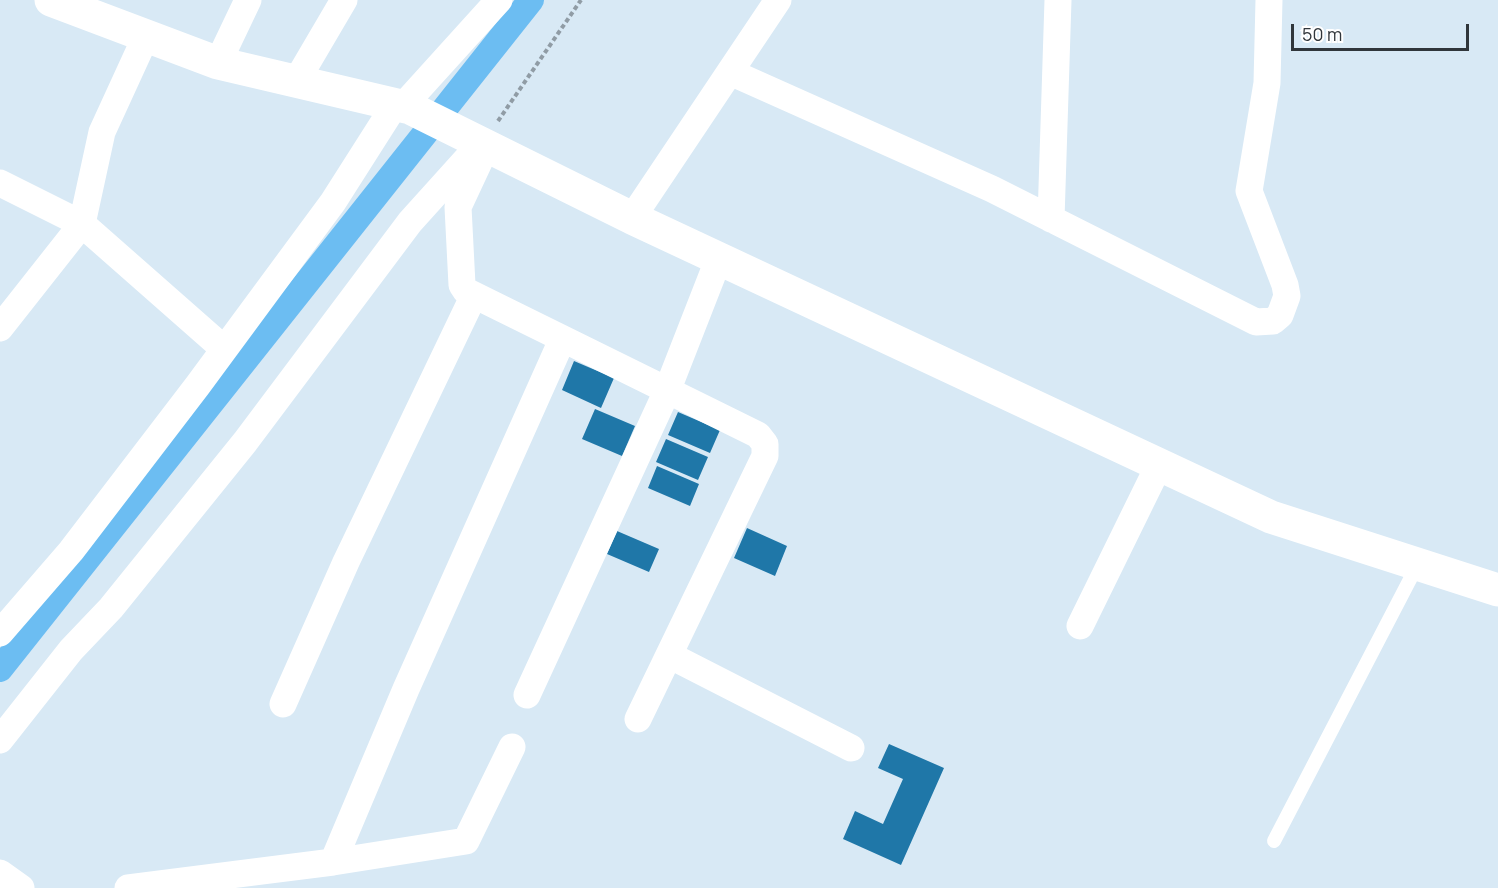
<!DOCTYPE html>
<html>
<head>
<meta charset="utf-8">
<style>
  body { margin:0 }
  #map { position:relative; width:1498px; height:888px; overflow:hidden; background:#d8e9f5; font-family:Manrope,sans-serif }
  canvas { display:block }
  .scale { position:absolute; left:1291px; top:24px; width:178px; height:27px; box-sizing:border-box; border:3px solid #30363b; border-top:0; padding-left:8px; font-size:18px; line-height:21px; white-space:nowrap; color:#30363b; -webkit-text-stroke:4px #fff; paint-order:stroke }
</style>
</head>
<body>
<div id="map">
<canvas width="1498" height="888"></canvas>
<div class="scale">50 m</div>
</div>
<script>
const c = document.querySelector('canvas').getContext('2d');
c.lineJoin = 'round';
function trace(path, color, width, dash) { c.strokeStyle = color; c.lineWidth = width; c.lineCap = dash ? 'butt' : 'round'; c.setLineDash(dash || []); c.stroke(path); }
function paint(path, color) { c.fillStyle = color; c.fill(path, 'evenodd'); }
trace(new Path2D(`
  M0,669L531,0`), '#6cbdf2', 26);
paint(new Path2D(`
  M574,361L614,378L601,408L562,390Z
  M595,409L635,426L622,456L582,439Z
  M678,412L720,430L710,453L668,435Z
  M666,439L708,457L698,480L656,462Z
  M657,466L699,484L690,506L648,488Z
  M747,528L787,546L775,576L734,558Z
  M617,531L659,549L649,572L607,554Z
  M889,744L944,768L901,865L843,839L855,811L883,824L903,779L878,768Z`), '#1f77a8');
trace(new Path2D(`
  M498,121L581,0`), '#909ca5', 4, [4.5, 3]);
trace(new Path2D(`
  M1274,841L1418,564`), '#fff', 14);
trace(new Path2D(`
  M146,36L102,132L82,224L224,349
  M218,63L248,0
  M730,72L992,189L1256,322L1273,321L1280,315L1287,296L1285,285L1249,191L1267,83L1269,0
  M297,80L344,0
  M403,106L499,0
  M486,147L458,207L462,285L466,291L758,435L765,444V456L638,719
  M0,183L82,224L0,328
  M632,218L778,0
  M1051,219L1058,0
  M1080,626L1159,465
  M0,633L71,551L198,385L333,202L396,103
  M669,655L851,748
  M527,695L667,391L719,258
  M283,704L346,562L473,297
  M0,740L71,650L111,608L245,442L410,222L474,151
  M333,862L466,841L512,747
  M0,873L21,888
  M128,888L333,862L406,689L562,340`), '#fff', 27);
trace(new Path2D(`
  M51,0L218,63L410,108L632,218L1271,517L1498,590`), '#fff', 33);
</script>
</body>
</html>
